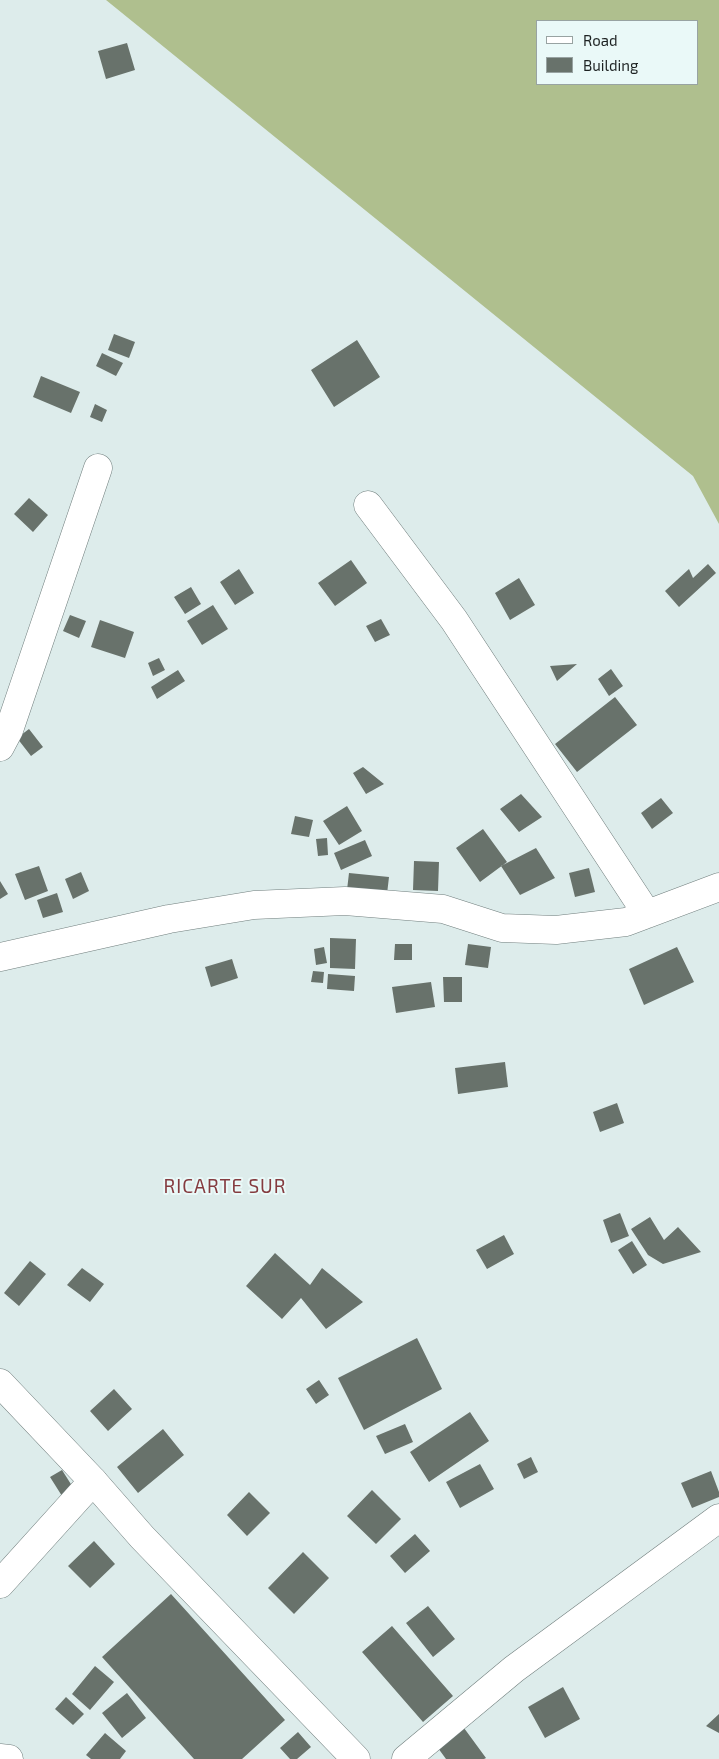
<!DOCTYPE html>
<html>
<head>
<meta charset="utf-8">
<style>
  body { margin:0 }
  #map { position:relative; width:719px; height:1759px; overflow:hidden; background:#ddeceb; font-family:"Exo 2",sans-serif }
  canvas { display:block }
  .legend { position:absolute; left:536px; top:20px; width:162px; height:65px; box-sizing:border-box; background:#eaf9f8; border:1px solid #98a3a2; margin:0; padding:6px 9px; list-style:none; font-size:15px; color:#1d2222 }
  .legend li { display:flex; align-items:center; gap:10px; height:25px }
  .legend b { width:25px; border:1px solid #98a3a2 }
</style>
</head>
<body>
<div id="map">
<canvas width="719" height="1759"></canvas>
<ul class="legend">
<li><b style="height:6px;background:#fff"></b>Road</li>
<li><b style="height:14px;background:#68726b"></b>Building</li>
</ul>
</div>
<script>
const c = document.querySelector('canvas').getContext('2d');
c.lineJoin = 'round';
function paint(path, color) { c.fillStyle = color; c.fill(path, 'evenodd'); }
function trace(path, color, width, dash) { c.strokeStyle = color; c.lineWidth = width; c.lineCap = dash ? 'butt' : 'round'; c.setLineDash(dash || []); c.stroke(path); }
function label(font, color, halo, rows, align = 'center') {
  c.font = font + ' "Exo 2",sans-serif'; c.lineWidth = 4; c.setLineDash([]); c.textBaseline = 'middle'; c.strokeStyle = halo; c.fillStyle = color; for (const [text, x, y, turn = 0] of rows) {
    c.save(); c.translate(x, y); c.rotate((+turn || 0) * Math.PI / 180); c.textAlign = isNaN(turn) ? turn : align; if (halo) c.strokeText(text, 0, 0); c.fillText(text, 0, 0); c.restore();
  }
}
paint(new Path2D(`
  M106,0H719V524L693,476ZM538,21H698V84H538Z`), '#afbf8e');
paint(new Path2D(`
  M127,43L135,70L106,79L98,51Z
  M114,334L135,342L129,358L108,350Z
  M357,340L380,377L334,407L311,370Z
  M102,353L123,363L116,376L96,366Z
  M41,376L80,392L71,413L33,397Z
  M95,404L107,410L102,422L90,417Z
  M29,498L48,515L33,532L14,514Z
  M351,560L367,583L335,606L318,583Z
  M708,564L716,573L679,607L665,591L689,569L693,578Z
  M239,569L254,593L235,605L220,582Z
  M519,578L535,605L510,620L495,593Z
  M191,587L201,604L185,614L174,597Z
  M213,605L228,629L202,645L187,621Z
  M70,615L86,621L79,638L63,631Z
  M381,619L390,635L375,642L366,626Z
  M100,620L134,632L125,658L91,647Z
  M159,658L165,670L153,676L148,663Z
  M577,664L557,681L550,666Z
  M611,669L623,686L609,696L598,679Z
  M178,670L185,681L157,699L151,687Z
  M615,697L637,725L577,772L555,744Z
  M29,729L43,747L31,756L17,738Z
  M363,767L384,784L366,794L353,773Z
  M521,794L542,817L519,832L500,809Z
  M661,798L673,813L652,829L641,813Z
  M347,806L362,831L339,845L323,821Z
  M295,816L313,820L309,837L291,834Z
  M483,829L507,862L480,882L456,848Z
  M327,838L328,855L318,856L316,839Z
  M365,840L372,856L341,870L334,853Z
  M536,848L555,878L520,895L501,866Z
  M414,861L439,862L438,891L413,890Z
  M39,866L48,891L25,900L15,874Z
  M589,868L595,892L575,897L569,873Z
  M81,872L89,891L73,899L65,879Z
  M349,873L389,877L387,894L347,890Z
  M0,881L8,894L0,899Z
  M57,893L63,912L43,918L37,900Z
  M330,938L356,939L355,969L330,968Z
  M395,944H412V960H394Z
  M468,944L491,947L488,968L465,965Z
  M324,947L327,963L316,965L314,949Z
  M677,947L694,982L644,1005L629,969Z
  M232,959L238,978L211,987L205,967Z
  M313,971L324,972L323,983L311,982Z
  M328,974L355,976L354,991L327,989Z
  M443,977H462V1002H444Z
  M431,982L435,1007L396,1013L392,987Z
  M505,1062L508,1087L458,1094L455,1068Z
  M617,1103L624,1123L600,1132L593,1112Z
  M620,1213L629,1236L611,1243L603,1220Z
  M650,1217L664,1240L678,1227L701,1252L663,1264L648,1255L631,1229Z
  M504,1235L514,1254L487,1269L476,1250Z
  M632,1241L647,1265L633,1274L618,1250Z
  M275,1253L310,1285L322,1268L363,1302L326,1329L301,1298L282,1319L246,1286Z
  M30,1261L46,1274L19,1306L4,1293Z
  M82,1268L104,1284L90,1302L67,1285Z
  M417,1338L442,1389L364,1430L338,1378Z
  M319,1380L329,1395L316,1404L306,1389Z
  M114,1389L132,1409L108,1431L90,1411Z
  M470,1412L489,1441L429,1482L410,1452Z
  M405,1424L413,1442L385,1454L376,1436Z
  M163,1429L184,1455L138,1493L117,1467Z
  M531,1457L538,1472L524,1479L517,1464Z
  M480,1464L494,1489L460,1508L446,1482Z
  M62,1470L74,1489L62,1496L50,1477Z
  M711,1471L719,1492V1497L692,1508L681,1483Z
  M372,1490L401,1519L376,1544L347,1516Z
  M249,1492L270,1513L247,1536L227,1515Z
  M415,1534L430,1551L405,1573L390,1556Z
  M94,1541L115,1564L90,1588L68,1566Z
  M303,1552L329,1578L294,1614L268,1588Z
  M171,1594L285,1720L242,1759H194L102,1657Z
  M428,1606L455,1639L433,1657L406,1623Z
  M392,1626L453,1696L423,1722L362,1652Z
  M95,1666L114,1682L90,1710L72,1694Z
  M563,1687L580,1719L545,1738L528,1707Z
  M127,1693L146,1718L122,1738L102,1713Z
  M66,1697L84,1714L73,1725L55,1709Z
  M719,1714V1733L706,1726Z
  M464,1728L486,1758L484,1759H446L438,1748Z
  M298,1732L311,1747L297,1759H290L280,1748Z
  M105,1733L126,1751L120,1759H91L86,1755Z`), '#68726b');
const minor = new Path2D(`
  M368,505L454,620L647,914
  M0,747L9,730L98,468
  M0,957L169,919L254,905L345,901L443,909L502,928L556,930L626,922L719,887
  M0,1584L93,1481
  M0,1758L9,1759
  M406,1759L514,1669L719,1518`);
const tertiary = new Path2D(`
  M0,1383L93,1481L142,1537L356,1759`);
trace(minor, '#707e7d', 29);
trace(tertiary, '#707e7d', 29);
trace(minor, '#fff', 28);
trace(tertiary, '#fff', 28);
c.letterSpacing = '1px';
label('19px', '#853c40', '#eaf9f8', [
  ["RICARTE SUR",225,1187]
]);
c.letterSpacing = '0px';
</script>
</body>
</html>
